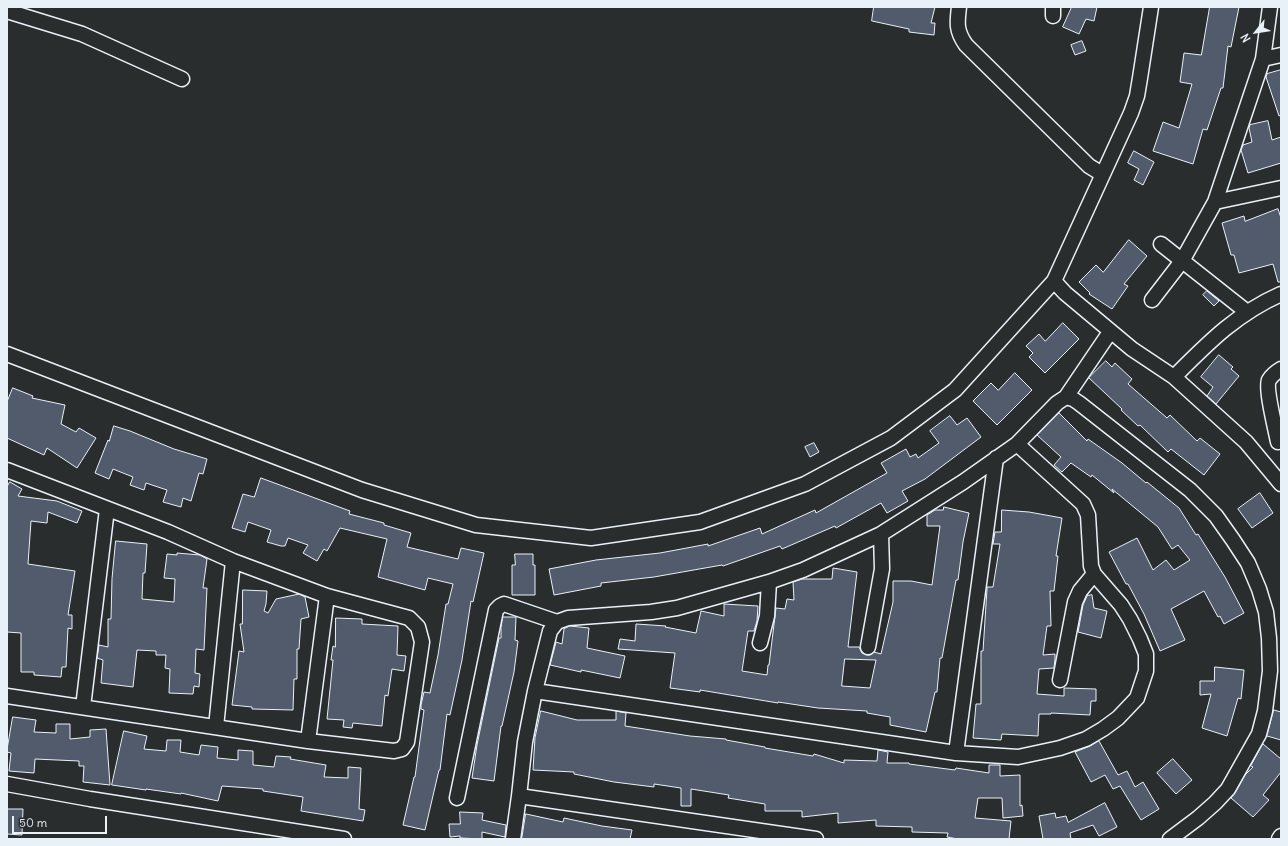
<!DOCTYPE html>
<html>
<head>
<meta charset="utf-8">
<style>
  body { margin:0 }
  #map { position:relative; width:1288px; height:846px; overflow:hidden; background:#2a2d2e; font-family:Delius,sans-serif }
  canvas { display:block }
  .frame { position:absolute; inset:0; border:8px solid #e8f1f8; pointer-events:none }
  .north { position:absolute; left:1236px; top:12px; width:40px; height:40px; -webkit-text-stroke:3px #2a2d2e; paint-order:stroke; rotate:240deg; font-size:11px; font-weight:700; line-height:16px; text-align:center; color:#e8f1f8 }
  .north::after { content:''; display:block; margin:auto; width:14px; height:18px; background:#e8f1f8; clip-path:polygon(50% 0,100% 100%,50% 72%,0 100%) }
  .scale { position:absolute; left:12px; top:816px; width:95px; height:18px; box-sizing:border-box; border:2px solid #e8f1f8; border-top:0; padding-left:5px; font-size:12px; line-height:14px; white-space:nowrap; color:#e8f1f8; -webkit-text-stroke:3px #2a2d2e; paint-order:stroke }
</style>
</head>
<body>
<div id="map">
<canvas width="1288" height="846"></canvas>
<div class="frame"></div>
<div class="north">N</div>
<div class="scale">50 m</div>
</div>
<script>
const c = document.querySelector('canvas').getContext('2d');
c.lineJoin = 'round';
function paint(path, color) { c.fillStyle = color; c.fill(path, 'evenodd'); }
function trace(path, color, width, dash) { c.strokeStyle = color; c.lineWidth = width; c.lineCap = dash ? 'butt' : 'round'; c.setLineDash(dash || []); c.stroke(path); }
const building = new Path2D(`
  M874,7H935L931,23H935L934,35L909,32V29L872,21Z
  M1072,7H1097L1094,21L1086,19L1079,34L1063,27Z
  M1210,7H1239L1231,47L1228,46L1223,88H1221L1207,130L1203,129L1193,164L1153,151L1163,122L1179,128L1192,84L1180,82L1184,53L1201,55Z
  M1082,41L1086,51L1075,55L1071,45Z
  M1281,70V115L1279,116L1266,77L1267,74Z
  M1268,121L1272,140L1281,137V163L1248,173L1241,150L1243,145L1252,142L1249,128L1250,125Z
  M1134,151L1154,162L1143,185L1134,180L1139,169L1128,163Z
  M1278,209L1281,218V282H1278L1273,264L1239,273L1234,255H1231L1222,223L1244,216L1245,221Z
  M1129,240L1147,256L1124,284L1128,286L1112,309L1089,294L1090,293L1079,282L1096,265L1103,272Z
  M1207,291L1219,301L1214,306L1203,295Z
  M1063,323L1079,339L1045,373L1029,357L1033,353L1026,346L1039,334L1045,341Z
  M1219,355L1233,367L1231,369L1239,376L1216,404L1207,396L1213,387L1201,377Z
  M1106,361L1112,367L1115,363L1132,379L1128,384L1167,418L1170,415L1197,441L1200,438L1220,454L1204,475L1171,449L1168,452L1140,425L1138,426L1121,410L1122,409L1089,378Z
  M1015,373L1032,390L997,425L973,401L991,383L998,390Z
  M13,388L33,396L32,398L65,405L61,424L76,432L79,428L96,438L77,468L47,448L44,455L7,438V402Z
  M1059,413L1087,441L1088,439L1122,463L1146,483L1147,482L1179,508L1196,535L1198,534L1225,577L1244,613L1224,624L1220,616L1218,617L1204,591L1171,609L1185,640L1160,651L1144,614L1128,584H1126L1109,552L1137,538L1153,570L1166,560L1174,570L1190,560L1178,545L1172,549L1158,527L1112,489L1114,493L1092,475L1091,477L1071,463L1062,472L1054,465L1061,457L1037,435Z
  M950,416L957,425L967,418L981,437L925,479L902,491L908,501L887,513L881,503L836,528L835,526L782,549L780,546L723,566L722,565L654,577L601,583V586L554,595L549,569L596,560L660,553L708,544V546L760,528L762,534L815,510L816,513L887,473L881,463L906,449L910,457L916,454L918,458L939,443L930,431Z
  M114,426L130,431L174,449L207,459L203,474L199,473L191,501L183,498L181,507L163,502L167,490L146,483L144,490L130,485L133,477L113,469L109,479L95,473L108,440L109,441Z
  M814,443L819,452L810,457L805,447Z
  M261,478L350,511L349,514L384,523V525L411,533L407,547L458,559L461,548L484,553L473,602L471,601L462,660L450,715L447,714L440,770H439L425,830L403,825L414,777H415L424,710L421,709V705L424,692L430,693L438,655L446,604H448L453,584L428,578L425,590L378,577L387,539L340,528L327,551L324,549L317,561L303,553L308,545L288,538L285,546H281L267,542L271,530L248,522L245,532L232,528L243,494L254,497Z
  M10,482L22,489L18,496L57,501L82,511L77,523L48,512L47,523L31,521L28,564L75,571L68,615H72V629L68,628L66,667H62L61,677L34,675V672H21V633L7,632V487Z
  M1260,493L1273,513L1252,528L1238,509Z
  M944,507L969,513L963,542L958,580H956L942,658H940L937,692H935L926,732L890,725V717L867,713V711L818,708L778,702V703L700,690V692L670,688L675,653L618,649L620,639L635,641L636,624L666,626L665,627L696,633L701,611L724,616V604L758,606L757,621L754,631H748L742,671L767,675L768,665H769L776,608L785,609L787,599L794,600L793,582L802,579H832L833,568L857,572L848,647H859L862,653L866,655H870L874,652L881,654L893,602V581H911L932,585L940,526H927V515L935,510H943ZM845,659L876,660L870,688L842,686Z
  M1002,510L1029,512L1062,518L1056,556H1058L1054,591H1050L1051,626H1047L1043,655L1055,654V659L1054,668L1039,669L1037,694L1064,696V688L1096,689V701H1091L1090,715L1051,713V714H1039L1038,736L1002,734L1001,740L973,738L976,704H981V651H983L987,589V587H993L1000,544H993L995,532H1001Z
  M116,541L147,544L145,573H143L142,599L174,602L175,579L164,578L167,554L177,555V553L200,555L207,559L203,588H207L204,650L196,649L195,673L200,674L199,687L194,686L193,694L169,693L170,669L165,668L166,655H156V651L137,650L133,687L101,683L103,660L97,658L99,645L108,647V619H111L112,579Z
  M515,554H533V565H535V595H512V565H515Z
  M243,590L267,591L266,604L264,611L268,613L276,599L299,594L305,597L309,617L301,619L299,649H297V679H294L293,710L252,709V707L232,705L239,651L244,652L240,624H242Z
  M1092,595L1094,608L1107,611L1101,638L1078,632L1083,605L1087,596Z
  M503,617H516L515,640L518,641L514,672L502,726H501L494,781L472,778L477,745L499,638H501V628Z
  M336,618L362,619V624L398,626L397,655L406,656L404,671L392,669L388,696L385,695L382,726L353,723L352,728L343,727L344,720L327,719L333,660H331L333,646L335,647Z
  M570,626L589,628L587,648L625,656L620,678L581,670V672L550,665L556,642L562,644L564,629Z
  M1215,667L1244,670L1241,699L1238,698L1227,736L1202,728L1211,694L1200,695V681H1214Z
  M1274,710L1281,712V740L1267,736Z
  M541,711L577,720H616V711L626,713L625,726L690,736L726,739V740L765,747V748L813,756L814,754L844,763V760L877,761L878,750L888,752L887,763H909V764L955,770L956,768L989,773V765H1000V776L1020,775V806L1022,805L1023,816L1003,818L1002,798H978L975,818L1011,821L1009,839H958L947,837L948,833L912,832V827L876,826V820L838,823V813L802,817V811H765V804L728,798L729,795L691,789V806H681V788L654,784V787L614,782L574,774V772L533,770L535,738Z
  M13,717L36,720L34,732L56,733V724H70V739L90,737V730L106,729L110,785L83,782L84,766H79V761L35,759L34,773L9,771L11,753L7,752Z
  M124,731L147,736L144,749L166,751L167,740H181L180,752L199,755L201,745L218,747L217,758L238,760V750L253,751V765L274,767L276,756L291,757L290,759L326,765L324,777L348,778V767L361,768L359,809L365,810L363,821L301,811L303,797L263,791V789L222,786L218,801L181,793V794L146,789V790L112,785Z
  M1099,741L1118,775L1127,771L1135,787L1143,782L1159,809L1141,820L1120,786L1113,789L1105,775L1091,782L1075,752L1090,746Z
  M1263,744L1281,759V772L1263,795L1269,800L1253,817L1231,798L1235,793L1245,775L1253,767L1251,766Z
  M1173,759L1192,780L1176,794L1157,773Z
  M1105,803L1117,827L1099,836L1093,825L1070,833L1071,839H1043L1039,816L1055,813L1056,818L1066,816L1068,822Z
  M7,809H23L22,835L7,834Z
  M460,812L483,813L482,820L506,825L505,837L482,832V839L460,838V836L450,837L449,824H460Z
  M526,814L563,822L564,818L602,826L632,830L630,839H522Z`);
paint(building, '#525b6c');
trace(building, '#e8f1f8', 1);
const minor = new Path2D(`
  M959,7C957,23 956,31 966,45L1089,166L1102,174
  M7,11L82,34L182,79
  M1053,16V7
  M1263,59L1281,55
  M1215,202L1281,188
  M1161,244L1247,312
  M1054,281L1065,293L1132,349L1174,377C1208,343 1236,314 1281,294
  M1152,300L1182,261L1215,202L1263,59L1270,7
  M7,354L362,490L476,525L591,538L700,522L805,484L891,438L955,390L1054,281L1131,113L1137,96L1140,78L1151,7
  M1174,377L1246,442L1281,484
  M1066,397L1073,399L1079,403L1190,490L1216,516L1233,540L1248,563L1259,589L1266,612L1269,638L1270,671L1265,711L1259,734L1228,789L1215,803L1198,818L1170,839
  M1278,442C1276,431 1265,388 1269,380C1272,375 1276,372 1281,369
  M7,470L168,532L233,561L327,596L409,618L418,627L422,642L407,742L402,749L394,751L308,741L7,696
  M760,643L767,616L769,582
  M868,647L882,569L881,534
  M1060,680L1075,602L1080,591L1094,574
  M535,691L956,753L1018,757L1060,748L1086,739L1103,729L1118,718L1137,698L1146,671V654L1140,639L1130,619L1121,605L1094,574L1091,566L1088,515L1083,504L1017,444
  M83,707L107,509
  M216,727L233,561
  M308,741L327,596
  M956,753L996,458
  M7,784L90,799L344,839
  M519,796L816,839
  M457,798L496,610L500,606L504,604L557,622
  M513,839L519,796L525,742L535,691L550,631L557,622L568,618L651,612L677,608L769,582L803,570L881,534L963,482L1017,444L1057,403L1066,397L1110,332
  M1279,839L1281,836`);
trace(minor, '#e8f1f8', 17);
trace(minor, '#2a2d2e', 14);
</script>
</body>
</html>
